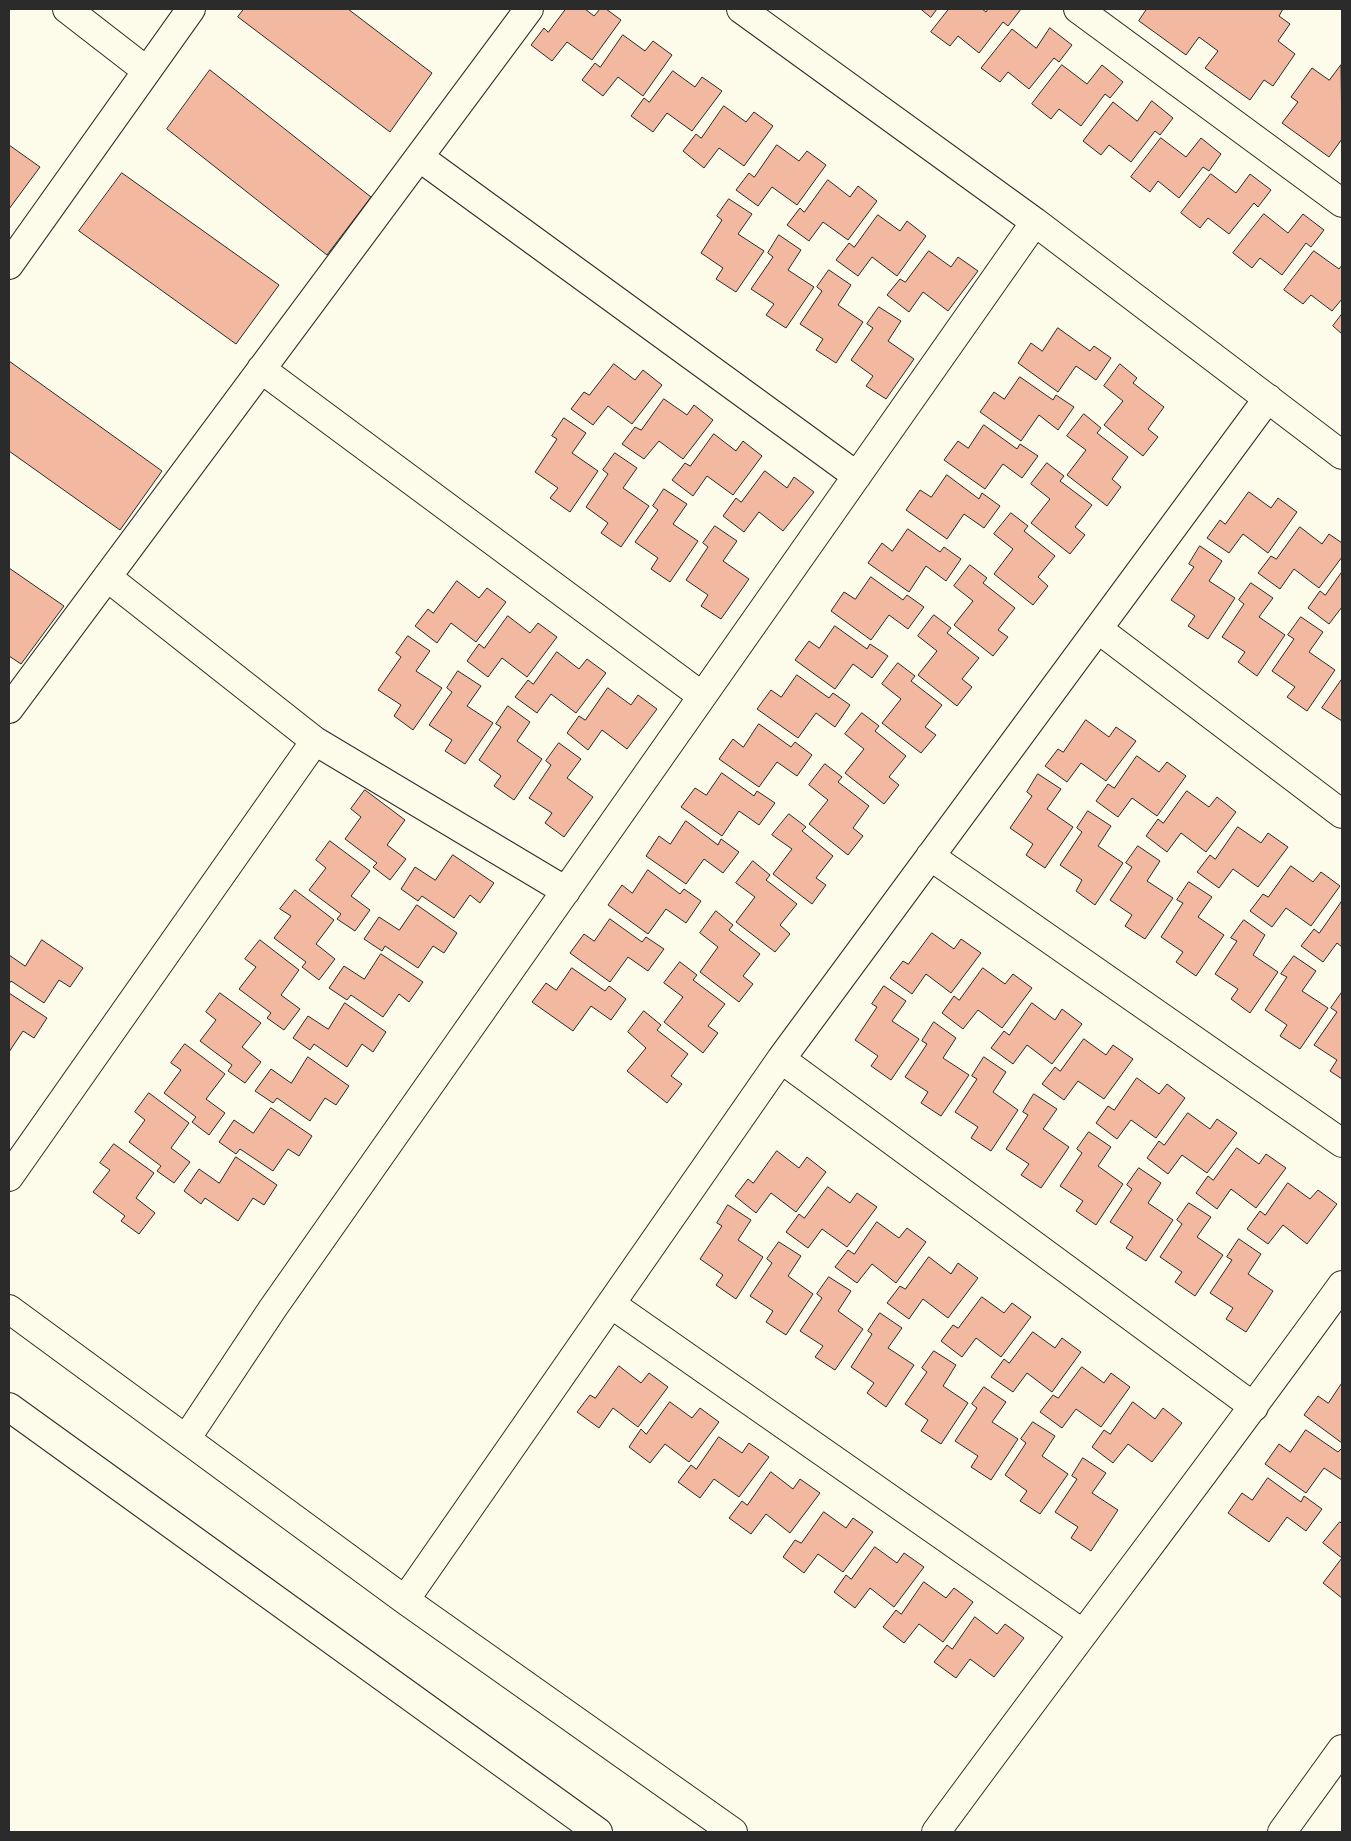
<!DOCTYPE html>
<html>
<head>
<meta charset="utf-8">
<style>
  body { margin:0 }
  #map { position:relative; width:1351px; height:1841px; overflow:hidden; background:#fdfbea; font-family:Spectral,serif }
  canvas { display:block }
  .frame { position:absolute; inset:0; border:10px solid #2b2b2b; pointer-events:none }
</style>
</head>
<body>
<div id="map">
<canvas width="1351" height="1841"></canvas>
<div class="frame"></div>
</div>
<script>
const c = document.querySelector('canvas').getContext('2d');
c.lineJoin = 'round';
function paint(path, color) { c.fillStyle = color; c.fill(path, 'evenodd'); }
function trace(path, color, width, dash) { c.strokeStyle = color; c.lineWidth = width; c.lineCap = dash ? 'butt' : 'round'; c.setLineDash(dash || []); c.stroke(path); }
const building = new Path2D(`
  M244,9H348L432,73L390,132L238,17Z
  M566,9H585L594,16L600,9H606L621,20L592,60L567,42L552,61L531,45L544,28L548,32Z
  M921,9H937L931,17Z
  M949,9H982L986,12L988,9H1021L1008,26L1003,22L979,53L958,36L950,46L931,32Z
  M1147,9H1283L1279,16L1290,24L1278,41L1295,54L1273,86L1264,80L1250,100L1205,68L1218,51L1199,37L1186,55L1139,21Z
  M1050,28L1072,45L1059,62L1054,58L1029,89L1008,72L1000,82L981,68L1012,29L1036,48Z
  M623,35L645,51L653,41L672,55L643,96L618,77L603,96L582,80L595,63L600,67Z
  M1062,65L1087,84L1102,65L1123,82L1110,98L1105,94L1081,126L1059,109L1051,119L1032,104Z
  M1341,65L1342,139L1329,157L1282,123L1298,102L1291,97L1312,68L1329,80Z
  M210,70L371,197L327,255L167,129Z
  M673,71L695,87L702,77L722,91L692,131L667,113L653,132L631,116L644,98L649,102Z
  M1152,101L1173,118L1160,135L1155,131L1131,162L1109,145L1101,155L1083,141L1113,102L1137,121Z
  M724,106L746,122L754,112L773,126L744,166L719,148L704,168L683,151L696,134L701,138Z
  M1161,138L1186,157L1201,138L1221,154L1209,171L1203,167L1179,198L1158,181L1150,192L1131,177Z
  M9,145L40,167L9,209Z
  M777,145L799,161L807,151L826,165L797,205L772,187L758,206L736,190L749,173L754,177Z
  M122,173L279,285L236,344L79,231Z
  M1211,174L1236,193L1250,174L1271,190L1258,207L1254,203L1229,234L1208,218L1200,228L1181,213Z
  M828,180L850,197L858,186L877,201L848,240L823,222L809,241L787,225L800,208L804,212Z
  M729,199L752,214L738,234L764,251L736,292L716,279L723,268L701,253L722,220L717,216Z
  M1264,214L1288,233L1303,214L1324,230L1311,247L1306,243L1282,275L1260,258L1252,268L1233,253Z
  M878,215L900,231L907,221L926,236L897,276L872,257L858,276L836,260L849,243L854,247Z
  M779,235L801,250L788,270L814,287L786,328L766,315L774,304L751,289L773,257L768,253Z
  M929,251L951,267L958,257L978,271L948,311L923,292L909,312L887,295L900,279L905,282Z
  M1314,251L1339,269L1342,265V299L1332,311L1311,295L1303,304L1284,290Z
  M829,270L851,285L838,305L863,322L836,363L816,350L823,339L800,324L822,291L817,287Z
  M879,307L901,321L888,341L914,359L886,399L866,386L873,376L851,360L873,328L867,324Z
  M1342,314V334L1333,326Z
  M1058,328L1090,351L1094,346L1111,358L1096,380L1076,366L1058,392L1018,363L1031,343L1042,351Z
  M9,361L162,471L120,530L9,451Z
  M614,364L635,380L643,370L662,385L632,424L608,406L593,425L571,409L584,392L589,395Z
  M1120,364L1137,378L1133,383L1164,407L1148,429L1158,437L1143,456L1104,425L1123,401L1104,386Z
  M1020,377L1053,400L1056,395L1074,407L1058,430L1039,415L1021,441L980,412L994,392L1004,399Z
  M664,399L687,415L694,405L713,420L683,459L659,441L644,459L622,444L635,427L641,430Z
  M1084,414L1101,428L1097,433L1128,457L1112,479L1121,487L1107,506L1067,475L1086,450L1067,436Z
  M564,418L586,433L572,453L598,471L570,512L550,498L558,488L535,472L557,439L552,436Z
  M984,425L1017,449L1020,444L1038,456L1022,478L1003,464L985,489L944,460L958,441L968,448Z
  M714,434L736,451L743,441L762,456L733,495L707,476L693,496L672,480L685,463L690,466Z
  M615,453L637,468L623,488L649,506L621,547L601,533L608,523L586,507L608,474L603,470Z
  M1047,463L1064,476L1060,481L1092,505L1075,527L1085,535L1070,554L1031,523L1050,499L1031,484Z
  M765,471L787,488L794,477L814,492L783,531L759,512L744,532L723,516L736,498L741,502Z
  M947,475L979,499L982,493L1000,506L984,528L964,514L947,539L906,510L920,490L931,497Z
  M664,489L687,504L673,524L698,541L670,582L651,569L658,558L635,542L658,510L653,506Z
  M1249,492L1271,508L1278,498L1297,512L1268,553L1243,534L1229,553L1207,538L1220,520L1225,524Z
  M1011,513L1028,526L1024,531L1055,556L1038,577L1048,586L1033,605L994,574L1013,549L994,534Z
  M715,526L737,541L723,561L749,579L721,619L701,606L708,595L686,580L708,547L703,543Z
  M1300,527L1322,544L1329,534L1342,543V557L1319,588L1294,569L1280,589L1258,573L1271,556L1276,559Z
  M908,529L940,552L944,547L961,559L946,581L926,566L909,592L868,563L882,543L892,551Z
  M1200,546L1222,561L1209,581L1235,598L1208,639L1188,626L1195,616L1171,600L1194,567L1189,564Z
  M970,565L987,578L983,583L1015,608L998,630L1008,637L993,656L954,625L973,601L954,586Z
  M9,568L64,606L21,664L9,656Z
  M1342,572V607L1329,624L1308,608L1320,591L1325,595Z
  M871,577L903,600L907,595L924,607L908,629L889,615L871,640L831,611L844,592L855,599Z
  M457,581L479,598L487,588L506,602L476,642L451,623L437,643L415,626L428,609L433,613Z
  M1251,583L1273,598L1259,617L1285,635L1257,676L1238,662L1245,652L1222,637L1244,604L1239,600Z
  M934,615L951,628L947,633L979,658L962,679L972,687L957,706L918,675L937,651L918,636Z
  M508,616L530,633L538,623L557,637L527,677L502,658L488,677L467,661L479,644L484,648Z
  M1301,617L1323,632L1309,652L1335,670L1307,711L1287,697L1295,687L1272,671L1294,639L1288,635Z
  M835,626L867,649L870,644L888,656L872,678L853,664L835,689L795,660L809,641L819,648Z
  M408,636L430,651L416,671L442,688L413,730L394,716L401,705L378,690L401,657L396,653Z
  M557,652L579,669L587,659L606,673L576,713L551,694L537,713L515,697L528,680L533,684Z
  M898,663L915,676L911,681L942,705L925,727L936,735L921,753L882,723L901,699L882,684Z
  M458,671L481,686L467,706L493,723L465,764L445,751L452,740L429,725L452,692L447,688Z
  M797,675L829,698L833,693L850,705L835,727L816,713L798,738L757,709L771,690L781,697Z
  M1342,679V721L1322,708Z
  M608,688L631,705L638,695L657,709L627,749L602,730L588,750L567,733L579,716L585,720Z
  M508,706L530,722L517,741L542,759L514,800L494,786L501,776L479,760L501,727L496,724Z
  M862,713L879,726L875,731L906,756L889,777L899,785L884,804L845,773L864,749L845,734Z
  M1086,720L1109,737L1116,727L1136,741L1106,781L1081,763L1067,782L1045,766L1058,749L1063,752Z
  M759,724L791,747L795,742L812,755L797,776L777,762L759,787L719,759L733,739L743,747Z
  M559,743L581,759L567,778L593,797L564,837L545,823L552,813L529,798L551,765L546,761Z
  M1137,756L1159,772L1167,762L1186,776L1157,816L1132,798L1118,817L1096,801L1108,784L1114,788Z
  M825,764L842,777L838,782L869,806L853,828L863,836L848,855L809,824L828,800L809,785Z
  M722,773L754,796L757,791L775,803L759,825L739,811L722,836L681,807L695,788L706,795Z
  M1038,774L1061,789L1047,809L1073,827L1045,868L1026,855L1033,844L1010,828L1032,796L1027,792Z
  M365,790L405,820L387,845L406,859L390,880L373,867L377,863L345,839L361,817L351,809Z
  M1187,791L1209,807L1217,797L1236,812L1206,852L1181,833L1167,852L1146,836L1158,819L1163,823Z
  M1088,811L1111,826L1098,846L1123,863L1095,905L1076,891L1082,880L1060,865L1082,832L1077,828Z
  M789,814L806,827L802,831L833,856L816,878L826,885L812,904L773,874L792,849L772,835Z
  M686,821L718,845L721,839L739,852L723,873L704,859L686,884L646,856L659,836L670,844Z
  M1238,827L1261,843L1268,833L1288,847L1258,887L1233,869L1219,888L1197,872L1210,855L1215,859Z
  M330,841L370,871L351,896L370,910L355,931L337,919L341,914L309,890L326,868L316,860Z
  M1138,846L1160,861L1147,881L1173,898L1145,939L1125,926L1132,915L1110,900L1132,867L1126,863Z
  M453,855L494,883L480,903L470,895L454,918L422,896L418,901L401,889L415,867L435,880Z
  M753,861L770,875L766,880L797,904L780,925L790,934L775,952L736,922L755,897L736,883Z
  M1291,866L1313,882L1321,872L1340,886L1311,926L1286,908L1272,927L1250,911L1263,894L1268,897Z
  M648,870L680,894L684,889L701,901L686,923L666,909L648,934L608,905L622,885L632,893Z
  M1189,882L1212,897L1198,917L1224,935L1196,976L1176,962L1183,952L1161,937L1183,903L1177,900Z
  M295,890L334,920L316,944L335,959L319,980L302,967L306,962L274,938L291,916L280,909Z
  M1342,901V947L1337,943L1323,962L1301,946L1314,929L1319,933Z
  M417,905L457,933L444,953L433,946L418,968L385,946L382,951L364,939L379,917L399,930Z
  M716,911L733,925L729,930L760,954L743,976L753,984L739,1002L700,972L718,947L700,933Z
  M610,919L642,942L646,937L664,949L648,971L628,957L610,982L570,953L584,934L594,941Z
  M1244,920L1265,935L1253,955L1278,972L1250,1013L1231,999L1238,989L1215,974L1237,941L1231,938Z
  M932,933L954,949L961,939L981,953L951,993L926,974L912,994L890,978L903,961L908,964Z
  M42,940L83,968L70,987L59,980L44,1003L11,981L9,984V955L25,966Z
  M260,940L299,970L281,995L300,1009L284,1030L267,1018L271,1013L239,989L256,967L245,959Z
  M381,954L423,982L409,1002L399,994L383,1017L351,995L347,1000L329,988L344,966L364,979Z
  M1294,956L1316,971L1302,991L1328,1008L1300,1049L1280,1036L1287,1025L1265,1010L1287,977L1281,974Z
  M680,962L697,975L693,980L725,1004L708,1026L718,1033L703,1053L664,1022L683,997L664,983Z
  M572,968L605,991L609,986L626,999L611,1020L591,1006L573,1031L532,1002L546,983L556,990Z
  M983,968L1005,984L1013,974L1032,988L1002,1028L978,1010L963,1029L942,1013L954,996L959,1000Z
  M884,986L906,1001L892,1021L919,1039L891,1080L871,1066L878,1056L855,1040L877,1007L872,1004Z
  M1342,992V1079L1330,1071L1337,1060L1314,1045L1337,1012L1331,1008Z
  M9,993L47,1018L34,1038L23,1031L9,1052Z
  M220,993L261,1023L242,1047L261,1062L245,1083L228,1071L232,1065L200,1041L216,1020L206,1012Z
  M345,1003L386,1032L373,1052L362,1044L347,1067L314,1044L310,1050L293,1038L308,1016L328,1029Z
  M1032,1003L1055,1020L1062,1009L1082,1024L1052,1064L1027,1045L1013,1064L991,1048L1004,1031L1009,1035Z
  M644,1011L661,1025L657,1030L688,1054L671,1076L682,1084L667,1103L627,1071L646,1048L628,1032Z
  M934,1022L956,1038L943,1058L969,1075L941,1116L921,1103L928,1092L905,1077L927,1044L922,1041Z
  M1084,1039L1106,1055L1113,1045L1133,1059L1104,1099L1078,1081L1064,1100L1042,1084L1055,1067L1060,1071Z
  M185,1044L225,1074L206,1099L225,1113L209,1135L192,1122L196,1117L164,1093L181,1070L171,1063Z
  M308,1057L349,1086L336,1105L325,1098L310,1121L277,1098L273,1103L255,1091L271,1069L291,1083Z
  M984,1057L1006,1072L993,1092L1018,1110L991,1151L971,1138L978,1127L955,1112L977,1079L972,1076Z
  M1137,1078L1159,1094L1167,1084L1185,1098L1156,1138L1131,1120L1117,1139L1096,1123L1108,1106L1114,1110Z
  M149,1093L189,1123L171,1148L190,1162L174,1183L157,1171L161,1166L129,1142L145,1120L135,1112Z
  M1034,1094L1057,1109L1043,1129L1069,1147L1041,1188L1021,1175L1029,1164L1006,1149L1028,1115L1023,1112Z
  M271,1108L312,1136L299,1156L288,1149L273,1171L240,1149L236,1154L219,1142L234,1120L253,1133Z
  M1188,1113L1210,1129L1217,1119L1237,1133L1207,1173L1182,1155L1168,1174L1147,1158L1159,1141L1164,1145Z
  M1089,1132L1111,1147L1098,1166L1123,1184L1096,1225L1076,1211L1083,1201L1060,1186L1082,1153L1077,1149Z
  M114,1144L154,1173L136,1198L155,1213L139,1234L121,1221L125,1216L93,1192L110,1170L100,1163Z
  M1237,1148L1259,1164L1266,1154L1286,1168L1256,1208L1231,1189L1217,1209L1196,1193L1208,1176L1213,1180Z
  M777,1151L799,1168L807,1157L826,1172L796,1212L771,1193L756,1213L735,1196L748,1179L753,1183Z
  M236,1157L277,1185L264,1205L253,1198L238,1221L205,1198L201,1204L184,1191L199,1169L219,1183Z
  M1139,1168L1161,1183L1148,1203L1173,1220L1146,1261L1126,1248L1133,1237L1110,1222L1132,1189L1127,1185Z
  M1288,1183L1310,1199L1318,1190L1337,1204L1307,1244L1283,1225L1268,1244L1247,1229L1260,1211L1265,1215Z
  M828,1187L850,1203L857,1193L877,1207L847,1247L822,1229L808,1248L786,1232L799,1214L804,1218Z
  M1189,1203L1211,1217L1197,1237L1223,1255L1195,1296L1175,1282L1182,1272L1160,1257L1182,1224L1177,1220Z
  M728,1205L751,1220L738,1240L763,1257L736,1299L716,1285L723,1275L700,1259L722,1226L717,1223Z
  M877,1222L899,1238L907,1228L926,1242L896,1283L872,1264L857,1283L835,1267L848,1250L854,1254Z
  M1239,1239L1261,1254L1248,1274L1273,1291L1246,1332L1226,1319L1233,1308L1210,1293L1232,1260L1227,1257Z
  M779,1242L801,1256L788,1276L813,1294L786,1335L766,1322L773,1311L750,1296L772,1263L767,1259Z
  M929,1257L951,1274L958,1263L978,1278L948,1318L923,1299L909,1319L887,1303L900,1286L905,1289Z
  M829,1277L851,1291L838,1311L863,1329L835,1370L815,1357L823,1346L800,1331L822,1298L817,1294Z
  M982,1297L1004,1313L1012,1303L1031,1317L1001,1357L976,1338L962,1357L941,1341L953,1325L958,1328Z
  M880,1313L902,1328L888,1348L914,1365L886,1407L867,1393L874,1383L851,1367L872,1334L868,1331Z
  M1033,1332L1055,1348L1062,1338L1081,1352L1052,1392L1027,1373L1013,1392L991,1377L1004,1359L1009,1363Z
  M934,1351L956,1365L943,1386L968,1403L941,1444L921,1431L928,1420L905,1404L927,1372L922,1368Z
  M619,1366L641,1383L649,1373L668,1387L638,1427L613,1408L599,1428L577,1412L590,1395L595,1398Z
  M1082,1367L1104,1383L1111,1373L1130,1387L1101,1427L1076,1409L1062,1428L1040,1412L1053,1395L1058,1398Z
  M1342,1383V1443L1304,1415L1318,1396L1328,1403Z
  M984,1387L1006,1402L992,1422L1018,1439L991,1480L971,1467L978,1456L955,1441L977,1408L972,1404Z
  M670,1402L692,1418L700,1408L719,1422L689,1462L665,1444L650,1463L629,1447L641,1429L646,1434Z
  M1133,1402L1155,1419L1163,1408L1182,1423L1152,1462L1128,1444L1113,1463L1092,1447L1104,1430L1110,1434Z
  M1033,1422L1055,1436L1042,1456L1068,1474L1040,1514L1020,1501L1027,1491L1005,1475L1026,1443L1021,1439Z
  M1306,1430L1338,1452L1342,1448V1480L1324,1468L1306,1493L1265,1464L1279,1444L1290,1452Z
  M719,1437L742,1453L749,1443L769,1457L739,1497L714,1479L700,1498L678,1482L691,1465L696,1469Z
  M1083,1458L1106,1473L1092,1493L1118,1510L1091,1551L1071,1538L1078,1527L1055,1512L1077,1479L1072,1476Z
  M771,1472L793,1489L800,1479L820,1493L790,1533L766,1514L751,1534L729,1518L742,1501L747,1505Z
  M1268,1478L1301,1502L1304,1496L1322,1509L1306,1531L1287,1517L1269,1542L1228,1513L1242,1493L1252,1500Z
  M824,1512L846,1528L853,1518L873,1532L843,1572L818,1554L804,1573L783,1557L795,1540L801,1543Z
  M1340,1522L1342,1524V1598L1323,1583L1342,1558L1323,1543Z
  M875,1547L897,1563L904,1553L924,1567L894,1607L870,1588L855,1608L834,1592L846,1575L851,1579Z
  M924,1582L946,1598L954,1588L973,1602L943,1642L919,1624L904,1643L883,1627L896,1610L901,1614Z
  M975,1617L997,1634L1005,1624L1024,1638L994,1677L970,1659L956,1678L934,1662L947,1645L952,1649Z`);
paint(building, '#f2b8a0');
trace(building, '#2b2b2b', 1);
const minor = new Path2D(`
  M67,9L147,71
  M741,9L1035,222L1342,455
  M1078,9L1342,203
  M419,157L857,476
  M9,265L191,9
  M261,369L702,696
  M107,577L315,741
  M1098,629L1342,814
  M9,709L529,9
  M930,856L1342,1143
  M781,1059L1254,1407
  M9,1177L315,741L566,891
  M611,1304L1082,1633
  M9,1309L405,1600L733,1832
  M9,1407L598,1832
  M186,1439L273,1308L1035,222
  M405,1600L781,1059L1268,398
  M936,1832C1070,1649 1209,1469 1342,1285
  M1282,1832L1342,1749`);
trace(minor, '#2b2b2b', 30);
trace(minor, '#fdfbea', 28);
</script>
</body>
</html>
